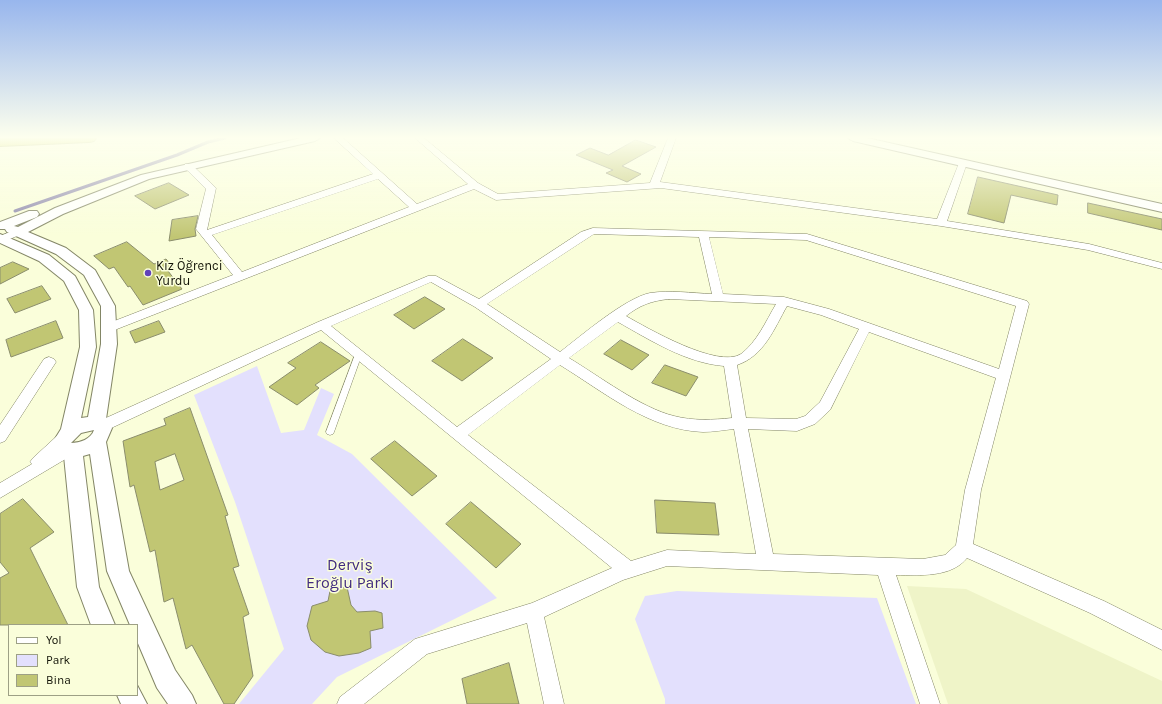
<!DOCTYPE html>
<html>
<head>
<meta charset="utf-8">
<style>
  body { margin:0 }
  #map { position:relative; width:1162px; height:704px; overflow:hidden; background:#fafeda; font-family:Karla,sans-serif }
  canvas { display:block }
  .legend { position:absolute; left:8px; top:624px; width:130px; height:72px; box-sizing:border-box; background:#fafeda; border:1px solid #9da085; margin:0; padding:5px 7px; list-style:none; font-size:12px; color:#111206 }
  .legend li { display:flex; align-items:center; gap:8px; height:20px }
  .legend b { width:20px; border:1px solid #9da085 }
</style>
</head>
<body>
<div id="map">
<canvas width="1162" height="704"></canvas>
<ul class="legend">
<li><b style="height:5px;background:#fff"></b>Yol</li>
<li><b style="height:11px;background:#e3e0fd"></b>Park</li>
<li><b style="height:11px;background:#c1c673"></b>Bina</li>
</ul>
</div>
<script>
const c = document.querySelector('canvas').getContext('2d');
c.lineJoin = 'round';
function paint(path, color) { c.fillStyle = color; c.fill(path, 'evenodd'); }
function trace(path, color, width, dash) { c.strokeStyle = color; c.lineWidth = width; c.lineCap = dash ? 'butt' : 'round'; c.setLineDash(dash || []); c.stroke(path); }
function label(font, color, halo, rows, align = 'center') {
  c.font = font + ' Karla,sans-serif'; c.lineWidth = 3; c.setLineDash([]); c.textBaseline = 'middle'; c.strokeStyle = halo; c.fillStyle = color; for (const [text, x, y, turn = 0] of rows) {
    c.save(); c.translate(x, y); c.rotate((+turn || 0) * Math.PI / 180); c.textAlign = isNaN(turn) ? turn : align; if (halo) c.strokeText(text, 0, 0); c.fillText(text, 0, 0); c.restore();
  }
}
paint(new Path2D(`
  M907,586L966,589L1162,681V704H948Z`), '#eff4c8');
paint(new Path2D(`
  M257,366L281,433L304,430L321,388L334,394L317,435L352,454L497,598L337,677L312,704H239L284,649L235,502L194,395Z
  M677,591L877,598L916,704H665V699L635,619L645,596Z`), '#e3e0fd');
trace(new Path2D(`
  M15,211L177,155L208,142L225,138`), '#8c87ad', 3);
const building = new Path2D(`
  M636,140L656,147L622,166L641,174L627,182L606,173L613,170L576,155L590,148L608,155Z
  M978,177L1058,195L1057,205L1011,195L1004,223L968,214Z
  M169,183L189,195L155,209L135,196Z
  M1088,203L1162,219V230L1088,213Z
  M198,216L195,229L196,236L169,241L172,220Z
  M127,242L154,264L166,259L174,269L168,271L182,289L143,305L130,286L128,287L114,267L109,269L94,256Z
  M13,262L29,269L0,284V268Z
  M42,286L51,299L15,313L7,299Z
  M425,297L445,309L414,329L394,315Z
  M56,321L63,338L11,357L6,340Z
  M159,321L165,332L135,343L130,332Z
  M463,339L493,358L462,381L432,361Z
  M621,340L649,355L632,370L604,354Z
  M321,342L350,361L315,385L319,388L297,405L269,387L296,368L288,363Z
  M665,365L698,377L686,396L652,383Z
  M190,408L228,515L225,516L239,566L233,568L249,614L243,617L253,676L234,704H224L192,645L186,649L173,598L164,602L155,550L150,552L134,485L130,487L123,441L166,425L164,419ZM175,454L184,480L160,490L155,462Z
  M395,441L437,476L412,496L371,459Z
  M23,499L54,532L30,548L68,625H0V578L9,573L0,562V514Z
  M655,500L715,503L719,535L657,533Z
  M471,502L521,544L496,568L446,524Z
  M347,587L351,605L357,612L375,611L382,613L383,628L370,631L371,648L359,653L339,656L325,652L311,640L307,626L312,606L328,601L330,591Z
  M509,663L519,704H467L462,679Z`);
paint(building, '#c1c673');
trace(building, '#8a8d6c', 1);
const service = new Path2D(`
  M356,352H358L362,354L334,432L333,434L330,435L327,434L326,432Z`);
const minor = new Path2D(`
  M334,138H343L417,204L468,184L415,138H424L478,183L498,194L650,183L668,138H676L660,182L937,219L959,163L963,160L967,163L947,221L1089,244L1162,263V269L1088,250L941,226L661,188L496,200L474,189L112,331H104L102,328L104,325L233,275L196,229L206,189L185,168V164H191L216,188L207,230L373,174ZM378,179L409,207L242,272L212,235Z
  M593,228L807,234L1027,301L1029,304L981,490L973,544L1104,601L1162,630V650L1090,613L967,558C951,578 920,575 896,575L940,704H920L878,575L667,566L623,580L544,617L564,704H544L527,623L427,654L364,704H337L340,697L415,639L532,603L612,568L321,330L107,430L102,432L97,430L95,426L97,422L318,322L428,276H436L479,299L581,232ZM594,234L699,237L712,294C691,293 670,290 650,293C625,298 581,336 560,352L487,304ZM709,237L806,240L1016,306L999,369L829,309L784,297L723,294ZM431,282L475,307L551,359L457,427L331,326ZM669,299L776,304C766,321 757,342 741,354C718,369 647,328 626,316C640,305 651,301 669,299ZM787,306L821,315L859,329L820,402L805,416L796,419L746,418L737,365C764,356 774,329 787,306ZM618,322C650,340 686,363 724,366L732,418C713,420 693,421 674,416C641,408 599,376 569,358ZM869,332L996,378L965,490L956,545L945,555L923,559L773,554L748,429L797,431L815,424L830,410ZM560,365C604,392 649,430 703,432C713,432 724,430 734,429L756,554L667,550L631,561L468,435Z
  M18,229L23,232L22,234L0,243V236Z
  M49,357L54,359L56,362L5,441L0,443V425L44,359Z
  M63,433L68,435L70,439L66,445L74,446L77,450L74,454L0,498V483L32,464L30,462L33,458L58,435Z`);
const tertiary = new Path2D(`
  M301,138H320L315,141L149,179L63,214L28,232L66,248L95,270L115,306L117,344L106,419L112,428L106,442L129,571L175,670L192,695L196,704H168L157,688L137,641V625H130L107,571L90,454L83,456L99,587L115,625H91L77,587L64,456L56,453L53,442L61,429L80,347L79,310L64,281L39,261L0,243V234L49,255L75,276L93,310L96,347L81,418L88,417L101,344V306L84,275L56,254L7,232L5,229H0V222L29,211H37L39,214L37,217L14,226L18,227L55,208L141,175ZM94,430C91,439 80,443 71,443L81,433Z
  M848,138H867L1162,204V212L853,141Z
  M137,685L147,704H121L117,695H137Z`);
const motorway = new Path2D(`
  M0,138H96L94,141L89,142L0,146Z`);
trace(service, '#838666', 1);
trace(minor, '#838666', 1);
trace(tertiary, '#838666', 2);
trace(motorway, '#898e23', 2);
paint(service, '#fff');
paint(minor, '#fff');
paint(tertiary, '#fff');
paint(motorway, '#c9d033');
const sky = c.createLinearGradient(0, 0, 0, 237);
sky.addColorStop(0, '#98b6ed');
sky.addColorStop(0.58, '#fdffee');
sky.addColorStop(1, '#fdffee00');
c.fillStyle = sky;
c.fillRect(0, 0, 1162, 237);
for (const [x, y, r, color] of [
  [148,273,4,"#6142ba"]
]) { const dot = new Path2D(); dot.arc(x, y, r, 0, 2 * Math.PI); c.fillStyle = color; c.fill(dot); trace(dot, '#fafeda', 1.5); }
label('13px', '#111206', '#fafeda', [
  ["Kız Öğrenci",156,266],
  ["Yurdu",156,281]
], 'left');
label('16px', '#412b81', '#fafeda', [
  ["Derviş",350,565],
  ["Eroğlu Parkı",350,583]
]);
</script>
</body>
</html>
